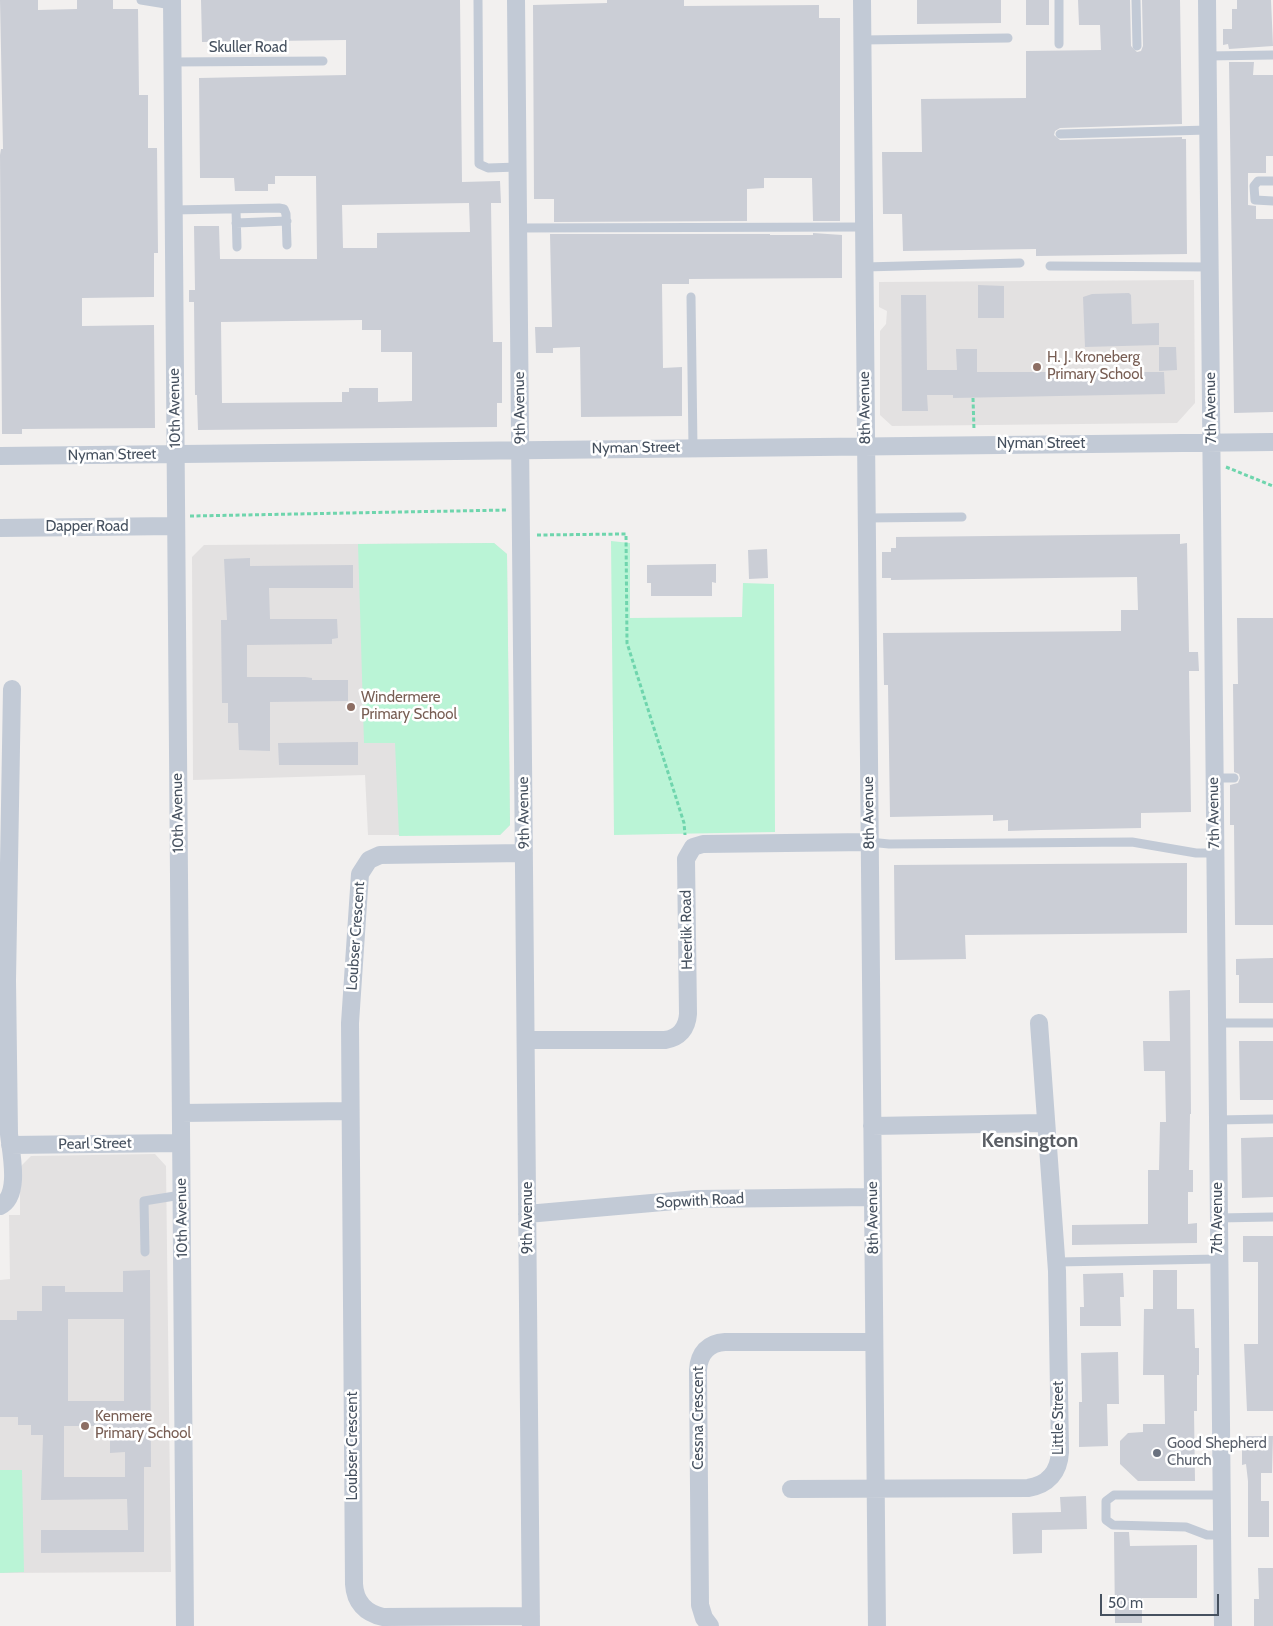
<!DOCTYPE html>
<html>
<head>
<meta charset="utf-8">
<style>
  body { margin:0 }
  #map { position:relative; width:1273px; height:1626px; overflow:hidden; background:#f2f0ef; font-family:Cabin,sans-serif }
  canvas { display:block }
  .scale { position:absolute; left:1100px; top:1594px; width:119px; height:22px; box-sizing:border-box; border:2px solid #46515f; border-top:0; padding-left:6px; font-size:15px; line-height:18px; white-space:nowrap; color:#46515f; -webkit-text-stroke:4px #fff; paint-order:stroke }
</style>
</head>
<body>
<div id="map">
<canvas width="1273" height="1626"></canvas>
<div class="scale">50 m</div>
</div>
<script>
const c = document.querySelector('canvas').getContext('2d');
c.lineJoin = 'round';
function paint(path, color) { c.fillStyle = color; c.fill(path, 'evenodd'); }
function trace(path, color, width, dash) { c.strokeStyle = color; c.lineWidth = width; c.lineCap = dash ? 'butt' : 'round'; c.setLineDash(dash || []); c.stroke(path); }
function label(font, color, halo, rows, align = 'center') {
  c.font = font + ' Cabin,sans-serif'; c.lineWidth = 5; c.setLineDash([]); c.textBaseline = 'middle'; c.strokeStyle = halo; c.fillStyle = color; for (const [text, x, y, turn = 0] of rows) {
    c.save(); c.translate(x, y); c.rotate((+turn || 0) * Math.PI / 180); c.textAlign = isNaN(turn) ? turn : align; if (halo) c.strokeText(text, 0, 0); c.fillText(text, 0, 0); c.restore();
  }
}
paint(new Path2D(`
  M1194,280L1195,403L1177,423L892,426L880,415V331L886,324L887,311L879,307V282Z
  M494,543L507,554L510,825L500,835H368L365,775L193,780L192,557L204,545Z
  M155,1154L166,1166L171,1572L0,1573V1280L10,1279L9,1215H20V1167L31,1156Z`), '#e3e1e1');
paint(new Path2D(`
  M611,541L630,543V618L742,617L743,583L774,584L775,832L614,835Z
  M494,543L507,554L510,825L500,835L399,836L395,743H364L358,544Z
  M0,1470H22L24,1572L0,1573Z`), '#baf4d6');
paint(new Path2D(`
  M0,0H38V10L77,9V0H113V9H138L139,95H148V148H157L158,253H154V297L82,298V326L154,325L155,428L22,429V434H2L0,155L1,149H3Z
  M201,0H460L462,182L500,181L501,203H491L493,342H502V403H497V427L198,430L197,395H195L194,302H189V290H195L194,226H219L220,259H317L316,176H275V184H268V191H235L234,178H200L199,78L346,75V40L202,42ZM469,203L470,232L377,233V248H343L342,205ZM362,320V330H381V352H412V401L378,402V388H349V392H342V402L222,403L221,322Z
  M607,0H684V6L819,5V18H840V221H813L812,178H764V188L747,189V221L554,222V199H534L533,5L607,3Z
  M917,0H1001V23L917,24Z
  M1026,0H1049V25H1026Z
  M1078,0H1130L1131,46L1137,52L1141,51L1143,46L1142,0H1180L1182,124L1060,128L1055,131L1054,135L1060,140L1182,137V139H1186L1187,254L1036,256V249L903,251L902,214H883L882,152H922L921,99L1026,98V51L1101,50L1100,25H1079Z
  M1237,0H1271L1273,46L1229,49L1228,44L1223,45V29H1232V9H1237Z
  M1229,62H1254L1253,75H1273V156H1266V173H1248V205L1256,206V219H1273V412L1234,413Z
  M813,233L842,235V278L689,279V284H662L663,368L682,367V416L581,417L580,347L553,348V353H536L535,327H552L550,234H770V235H813Z
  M978,285L1004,286V318H978Z
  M1129,293L1131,295L1132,324L1159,323V345L1085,347L1083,297L1092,294Z
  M901,295H926L927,370H957L956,349H977V372H1164L1165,394L953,398V395H927L928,411H902Z
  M1159,347H1176L1177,370L1159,371Z
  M1180,534V544L1187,543L1189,652H1198L1199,671H1189L1191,812L1141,813V828L1041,830L1008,831V820L993,821V815L890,817L888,685H884L883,633L1121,631V610H1138L1137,577L891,580V578H882V552H891V548H896V537Z
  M767,549L768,578L749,579L748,550Z
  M250,558V566L353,565V588H269L270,619H337L338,638L332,639V644L247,645V677H305L312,678V680H348V701L270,702V751L239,750L238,723H228V703H222L221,620H227L224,559Z
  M716,564V583L712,582V596H651V583H647V565Z
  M1237,618H1273V925H1235L1234,825H1230V785L1238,783L1240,778L1239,774L1234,772L1233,684H1238Z
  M358,742V765H279L278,743Z
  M1187,863V933L965,935L966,959L895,960L894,865Z
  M1273,958V1003H1239V975H1236V959Z
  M1190,990L1191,1114H1190L1189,1170H1193V1192H1188V1224L1197,1223V1243L1072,1245V1225L1148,1224V1170H1159L1160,1122H1166L1165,1071H1144L1143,1041H1170L1169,991Z
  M1239,1041H1273V1100H1240Z
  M1273,1137V1197L1242,1198L1241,1138Z
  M1243,1236H1273V1411H1247L1244,1344H1258V1262H1243Z
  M150,1270L151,1467H144V1552L41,1553V1530H128L127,1499L41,1500L43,1435H31V1425H18V1417H0V1320H17V1311H42V1286H65V1292H123V1271ZM68,1319H124V1401H68ZM64,1426H110V1453L125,1452V1477H64Z
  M1153,1270H1177V1309H1194L1195,1348H1199V1375H1197V1411H1194L1195,1481H1138L1120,1464V1441L1128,1433L1143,1432V1424H1165L1164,1375H1143L1144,1309H1153Z
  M1123,1273L1124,1297H1120L1121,1326H1080V1307H1084L1083,1274Z
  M1118,1352L1119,1404H1107L1108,1446L1079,1447V1402H1082L1081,1353Z
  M1246,1436H1273L1272,1473H1261V1501H1269V1537H1248V1481L1246,1464L1242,1465V1450H1246Z
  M1086,1496L1087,1529L1042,1530V1553L1013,1554L1012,1513L1061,1512L1060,1497Z
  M1114,1532H1129L1130,1546L1197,1545V1598H1142V1623H1115Z
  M1258,1568H1273V1626H1254V1599H1259Z`), '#cbced6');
trace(new Path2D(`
  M973,398L974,430
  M1226,467L1273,486
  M190,516L507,510
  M537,535L626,534L627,643L684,823L685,835`), '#6fd5ad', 3, [4, 2.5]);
trace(new Path2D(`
  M141,0L172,5
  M478,0L479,164L488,168L518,167
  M1059,0V44
  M1136,0L1137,46
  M862,40L1008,38
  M1207,56L1273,55
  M173,62L323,61
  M1060,134L1208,130
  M1273,181H1258L1254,186L1255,200L1273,201
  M236,209L237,247
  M172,210L279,208L284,209L286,214L287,245
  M236,223L287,221
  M519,228L863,227
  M1050,266L1210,267
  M864,267L1020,263
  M691,297L693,448
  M866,518L962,517
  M1214,778H1234
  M869,842L889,844L1132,842L1196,853H1215
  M1216,1023H1273
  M1217,1120L1273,1119
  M1218,1218L1273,1217
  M145,1252L144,1201L181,1195
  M1057,1262L1218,1259
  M1221,1495H1114L1106,1501V1520L1113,1525L1186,1527L1207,1535H1222`), '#c2cad6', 9);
trace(new Path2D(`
  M172,0L185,1626
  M516,0L531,1626
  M862,0L877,1626
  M1207,0L1223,1626
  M0,456L1273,442
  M0,528L175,526
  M524,853L380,855L369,860L360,874L350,1023L354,1584C355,1602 365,1613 383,1617L531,1616
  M526,1040H665C679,1038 687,1029 688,1014L686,859L693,847L703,844L869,842
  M181,1113L350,1111
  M872,1126L1044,1123
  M10,1145L181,1143
  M0,1206C21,1196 11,1153 9,1134L7,980L12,689
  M527,1214L697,1199L873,1197
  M791,1489L1028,1488C1048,1485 1059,1472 1060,1452L1057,1271L1039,1023
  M710,1626L704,1618L700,1605L698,1370C699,1353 708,1343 725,1342H874`), '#c2cad6', 18);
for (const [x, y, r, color] of [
  [1037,367,5,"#8d6e63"],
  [351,707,5,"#8d6e63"],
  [85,1426,5,"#8d6e63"],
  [1157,1453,5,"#6b7280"]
]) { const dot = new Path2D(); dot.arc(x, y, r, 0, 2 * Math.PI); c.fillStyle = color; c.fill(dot); trace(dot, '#fff', 2); }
label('15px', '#46515f', '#fff', [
  ["Skuller Road",248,48],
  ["10th Avenue",175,408,-91],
  ["9th Avenue",520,408,-91],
  ["8th Avenue",865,408,-91],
  ["7th Avenue",1211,408,-91],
  ["Nyman Street",1041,444],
  ["Nyman Street",636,448,-1],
  ["Nyman Street",112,455,-1],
  ["Dapper Road",87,527],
  ["10th Avenue",178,813,-91],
  ["9th Avenue",524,813,-91],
  ["8th Avenue",869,813,-91],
  ["7th Avenue",1214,813,-91],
  ["Heerlik Road",687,930,-91],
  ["Loubser Crescent",356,936,-86],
  ["Pearl Street",95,1144,-1],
  ["Sopwith Road",700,1201,-3],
  ["10th Avenue",182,1218,-91],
  ["9th Avenue",528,1218,-90],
  ["8th Avenue",873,1218,-91],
  ["7th Avenue",1218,1218,-90],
  ["Cessna Crescent",699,1418,-90],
  ["Little Street",1059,1418,-90],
  ["Loubser Crescent",353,1446,-90]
]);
label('15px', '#785e54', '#fff', [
  ["H. J. Kroneberg",1047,358],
  ["Primary School",1047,375],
  ["Windermere",361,698],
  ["Primary School",361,715],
  ["Kenmere",95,1417],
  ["Primary School",95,1434]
], 'left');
label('15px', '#5b616d', '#fff', [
  ["Good Shepherd",1167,1444],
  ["Church",1167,1461]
], 'left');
label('bold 20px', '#5b5f65', '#fff', [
  ["Kensington",1030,1141]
]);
</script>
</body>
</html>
